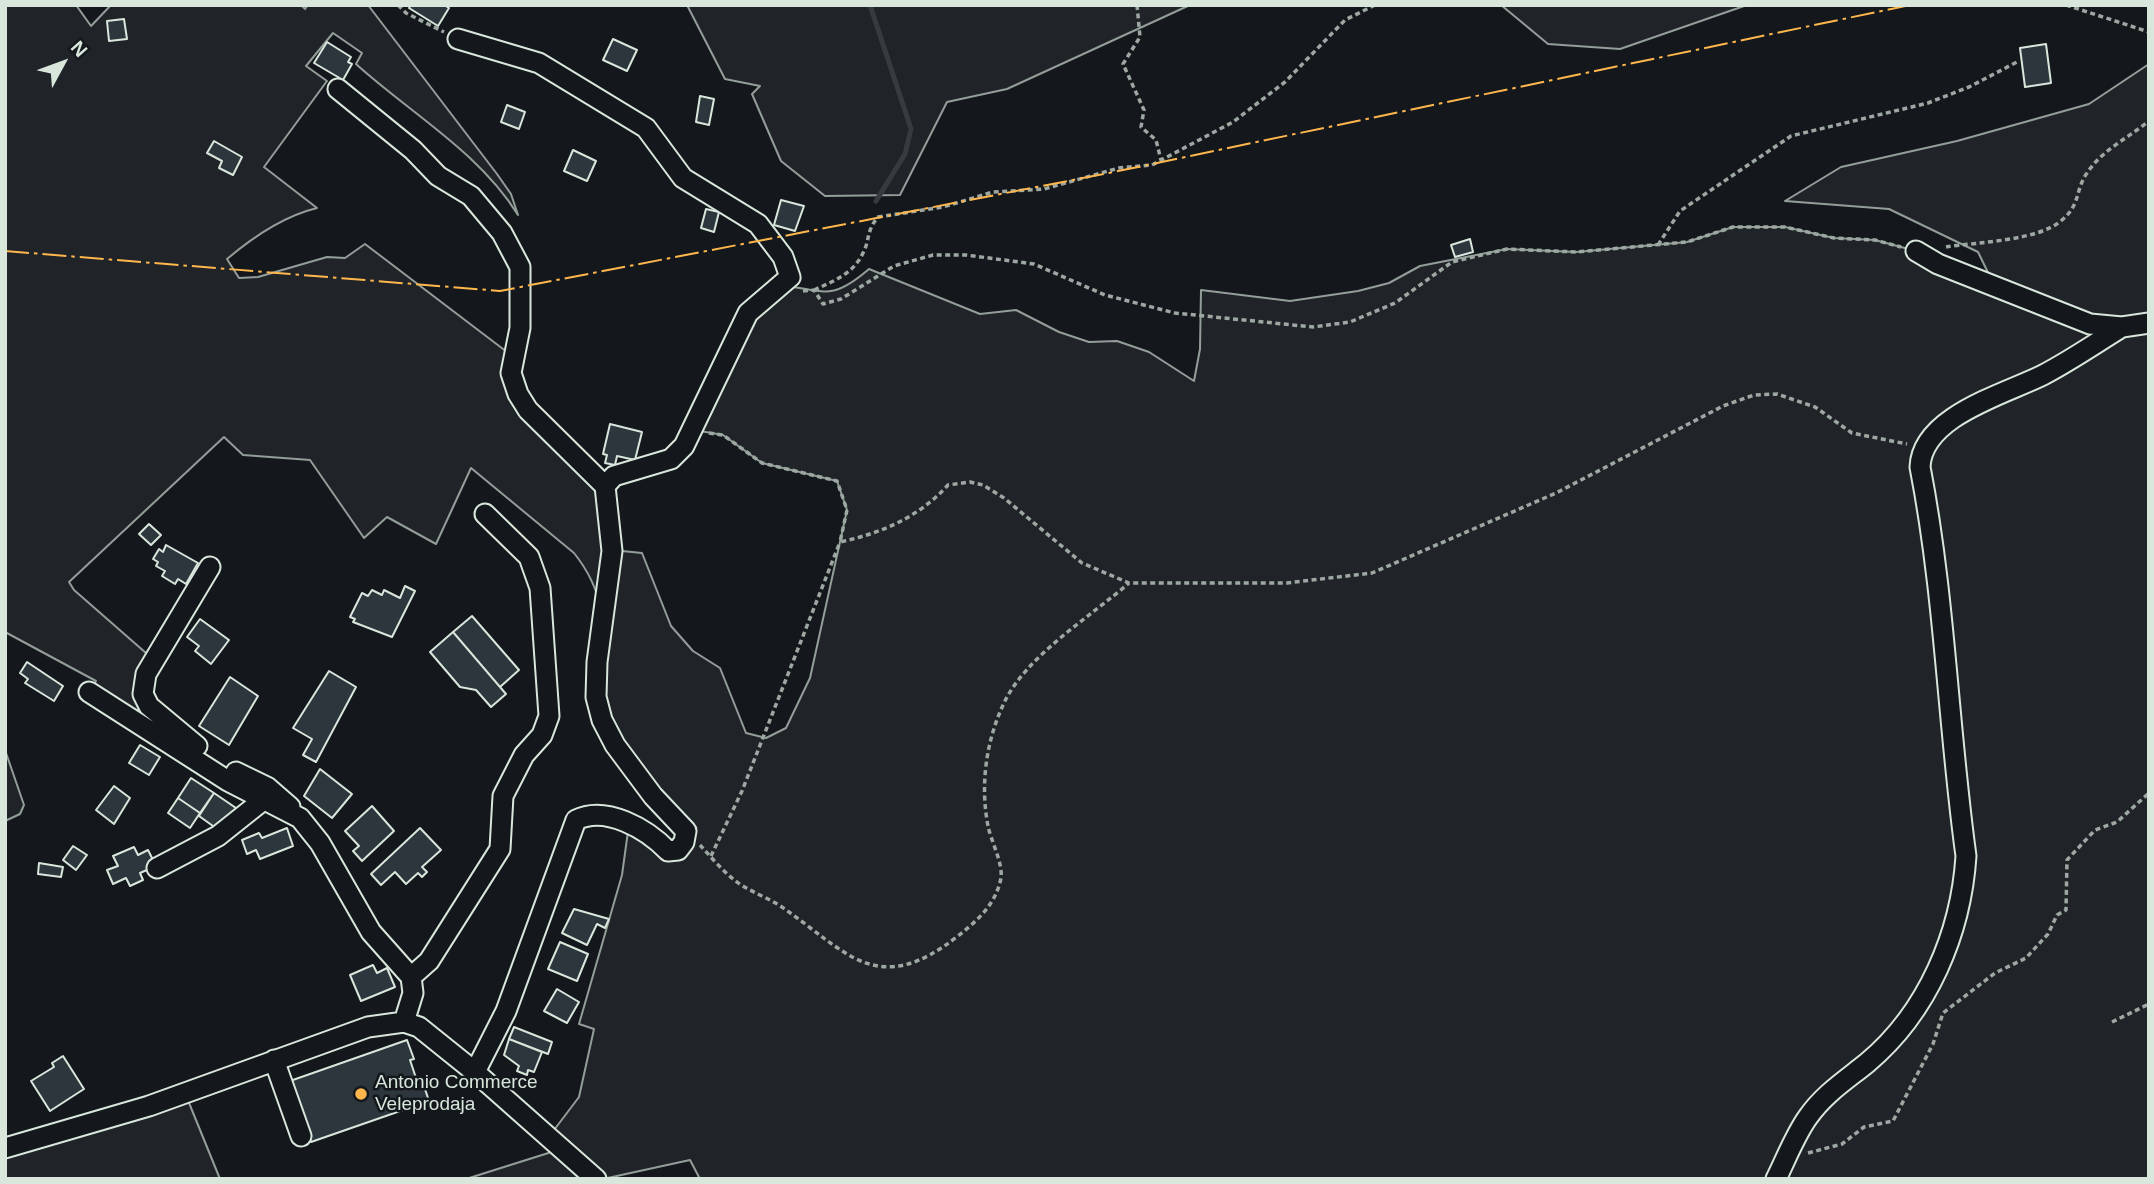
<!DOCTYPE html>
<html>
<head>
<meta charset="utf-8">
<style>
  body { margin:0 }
  #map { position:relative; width:2154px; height:1184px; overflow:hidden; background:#14181c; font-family:Helvetica,sans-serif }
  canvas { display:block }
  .frame { position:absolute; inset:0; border:7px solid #d8e6dc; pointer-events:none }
  .north { position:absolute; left:28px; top:28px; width:70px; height:70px; -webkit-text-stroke:5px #14181c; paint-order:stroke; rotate:49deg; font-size:19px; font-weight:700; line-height:28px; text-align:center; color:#d8e6dc }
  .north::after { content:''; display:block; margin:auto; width:24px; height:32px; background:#d8e6dc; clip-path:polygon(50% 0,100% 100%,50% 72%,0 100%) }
</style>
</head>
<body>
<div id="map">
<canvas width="2154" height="1184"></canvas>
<div class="frame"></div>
<div class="north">N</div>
</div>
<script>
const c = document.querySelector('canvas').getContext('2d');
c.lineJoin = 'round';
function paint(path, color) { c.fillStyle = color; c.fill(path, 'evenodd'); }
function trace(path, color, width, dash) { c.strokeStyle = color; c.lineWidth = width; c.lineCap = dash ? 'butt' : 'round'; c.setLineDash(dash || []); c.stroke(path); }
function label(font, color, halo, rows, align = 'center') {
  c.font = font + ' Helvetica,sans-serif'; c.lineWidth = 5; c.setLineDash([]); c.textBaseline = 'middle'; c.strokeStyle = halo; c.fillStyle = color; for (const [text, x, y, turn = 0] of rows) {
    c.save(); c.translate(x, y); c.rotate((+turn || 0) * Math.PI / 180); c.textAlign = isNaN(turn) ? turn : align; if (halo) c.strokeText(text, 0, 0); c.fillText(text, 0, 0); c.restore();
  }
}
const green = new Path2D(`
  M5,5H76L91,26L111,5H301L305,9L308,5H368L497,174L511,194L518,215C479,152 410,113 356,64L362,53L333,33L306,66L327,81L264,167L317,208C284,216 253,237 227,259L239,278L258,277L327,257L345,258L365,244L507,352L518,394L605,486L612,550L642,553L671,626L693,651L720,668L746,733L766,738L786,728L810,678L847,510L837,481L762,463L723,435L694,430L736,333L782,285C826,292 833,300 869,269L980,314L1016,310L1059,332L1089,342L1117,341L1149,352L1194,381L1200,349L1201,290L1290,301L1358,291L1389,283L1420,266L1507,249L1576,252L1687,242L1733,227H1785L1834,238L1875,240L1916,251L1995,287L1978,252L1889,209L1785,201L1841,167L1957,141L2089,104L2149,64V1179H700L690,1160L603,1179H466L561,1149L548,1138L579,1097L594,1029L579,1024L622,875L629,824L660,842H684C672,823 604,731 602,717C594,654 621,612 574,553L471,468L436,544L387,517L364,538L310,460L243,455L224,437L69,582L74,590L154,660L143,694L180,735L89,692L96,681L5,632Z
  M687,5H1190L1007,89L947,102L900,195L825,196L781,161L752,94L760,86L725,79Z
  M1501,5H1747L1620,49L1548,44Z
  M5,750L24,805L20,814L5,821Z
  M185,1093L220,1179H5V1148Z`);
paint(green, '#202428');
trace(green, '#939e99', 2);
trace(new Path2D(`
  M870,5L911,129L905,154L876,201`), '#363b3e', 5);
const building = new Path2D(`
  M411,5H444L449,8L438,26L409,8Z
  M124,19L127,39L109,41L107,21Z
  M613,39L637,50L627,71L603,60Z
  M327,42L351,57L348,62L352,64L343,80L314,63Z
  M2046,44L2051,83L2025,87L2020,48Z
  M700,96L714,99L709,125L696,122Z
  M507,105L525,112L519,129L501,122Z
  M214,141L242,157L233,175L219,168L222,161L207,153Z
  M573,150L596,161L587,181L564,171Z
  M781,200L804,206L795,231L774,225Z
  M706,209L719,212L714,232L701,228Z
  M1470,239L1473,252L1455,257L1451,245Z
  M610,424L642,432L635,460L617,456L615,465L605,463L607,455L603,454Z
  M149,524L161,535L151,545L139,534Z
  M166,545L198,563L186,584L178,579L175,584L162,576L165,571L156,566L158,562L153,559L159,549L163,552Z
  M405,586L415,591L392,637L353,622L355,619L350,617L362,593L368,596L372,590L382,595L384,590L400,598Z
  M472,616L519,670L500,687L453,632Z
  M200,619L229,640L211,664L195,651L199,646L187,637Z
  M453,632L506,694L491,707L476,690L460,687L430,652Z
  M27,662L63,686L54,701L25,683L28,679L20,673Z
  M329,671L356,687L316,762L303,755L312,739L293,728Z
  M230,677L258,696L229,745L199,726Z
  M140,745L160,757L149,775L129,763Z
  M320,769L352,794L332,818L304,796Z
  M191,778L214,793L200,813L178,798Z
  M114,786L130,798L114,824L96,810Z
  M214,793L236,808L220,831L199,816Z
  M178,798L200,813L190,828L168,813Z
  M372,806L394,831L362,861L353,851L359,846L345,831Z
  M287,828L293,846L260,859L256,850L247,854L242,840L259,833L262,838Z
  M420,828L441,850L422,867L427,872L422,877L418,873L406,884L395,872L381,885L371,874Z
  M73,846L87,855L76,870L63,860Z
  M134,847L138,855L148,850L156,866L140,873L143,880L130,886L126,878L113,884L107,870L118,866L113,856Z
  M39,863L63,867L61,877L38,874Z
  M574,909L609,919L605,928L597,924L587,945L562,933Z
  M560,942L588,954L577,981L548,969Z
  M373,965L377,973L387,968L395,987L361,1001L350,975Z
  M557,989L579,1002L567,1023L544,1011Z
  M514,1027L552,1042L548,1054L509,1039Z
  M509,1039L542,1052L534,1072L528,1070L527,1075L517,1071L519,1066L504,1055Z
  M407,1040L414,1059L410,1060L419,1087L424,1086L429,1101L311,1142L290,1081Z
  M63,1056L84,1089L50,1111L31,1081L54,1067L52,1063Z`);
paint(building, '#2c363c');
trace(building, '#d8e6dc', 2);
const minor = new Path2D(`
  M458,39L539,63L646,128L683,178L758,224L783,257L790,277L748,313L684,446L671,459L614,476L605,486
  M338,89L413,150L438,176L471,196L502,233L520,267V328L511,373L518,394L528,410L605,486L612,551L597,662L596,697L602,720L615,745L653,796L686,831L684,842L678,850L668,851C647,829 606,805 576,820L506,1011L475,1072
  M1916,251L1938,264L2090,324L2122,327L2149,323
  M89,692L228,781L300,818L320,843L371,932L411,977L413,993L404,1022
  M197,746L149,706L143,694L146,674L210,567
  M236,772L267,787L290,807
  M157,868L218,836L262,801
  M411,977L429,961L500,849L503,796L524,755L542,735L549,716L540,588L529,557L485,514
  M274,1060L301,1136
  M5,1148L149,1106L368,1027L404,1022L419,1027L475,1072L596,1179
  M1776,1179C1786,1159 1795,1135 1808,1117C1824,1094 1846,1080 1867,1063C1928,1012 1961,933 1966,856C1948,726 1945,595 1920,467C1922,416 2005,394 2043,375C2070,361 2096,343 2122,327`);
trace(minor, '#d8e6dc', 23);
trace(new Path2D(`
  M398,5L406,13L444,32
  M1137,5L1140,37L1123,64L1144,110L1141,127L1156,140L1161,160
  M2066,5L2149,32
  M1658,245L1680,211L1791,136L1928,103L1969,87L2017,62
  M1946,247C1977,242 2039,241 2062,220C2081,204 2075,190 2087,173C2102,150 2128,138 2149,121
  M814,290C834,281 853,274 863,253C870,240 866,231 878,217L943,207L993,192L1044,189L1119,168L1152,165L1233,122L1285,82L1345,20L1375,5
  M803,291L814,290L823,304L841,299L894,266L933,255H966L1034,264L1105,295L1175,313L1313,327L1350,322L1395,303L1452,262L1507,249L1576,252L1687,242L1733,227H1785L1834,238L1875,240L1901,247
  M709,433L723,435L762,463L837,481L847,510L840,542C882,533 919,517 948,485L970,482L983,485L1004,498L1082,563L1129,583H1287L1372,573L1556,493L1723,406L1754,395L1777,394L1815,407L1852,433L1907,444
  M700,845C710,856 721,869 733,879C746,890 764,896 779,905C848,952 876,1000 958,936C978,920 996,904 1001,878C1003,863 991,841 988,826C980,785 986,741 1004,703C1026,656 1090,617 1129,583
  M711,856L742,791L840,542
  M2112,1022L2149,1004
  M1808,1153L1842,1144L1864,1127L1893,1121L1933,1044L1943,1013L1995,973L2026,958L2048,934L2057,915L2066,910L2067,860L2095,830L2117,822L2149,793`), '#9da8a2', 3.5, [5, 3.5]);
trace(minor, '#14181c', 19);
trace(new Path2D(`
  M5,251L500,291L1109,173L1910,5`), '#ffb74d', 2, [24, 5, 3.5, 5]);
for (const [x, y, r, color] of [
  [361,1094,7,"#ffb74d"]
]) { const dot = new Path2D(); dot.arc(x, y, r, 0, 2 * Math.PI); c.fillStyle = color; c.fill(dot); trace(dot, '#14181c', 2.5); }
label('19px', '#d8e6dc', '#14181c', [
  ["Antonio Commerce",375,1083],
  ["Veleprodaja",375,1105]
], 'left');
</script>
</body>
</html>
